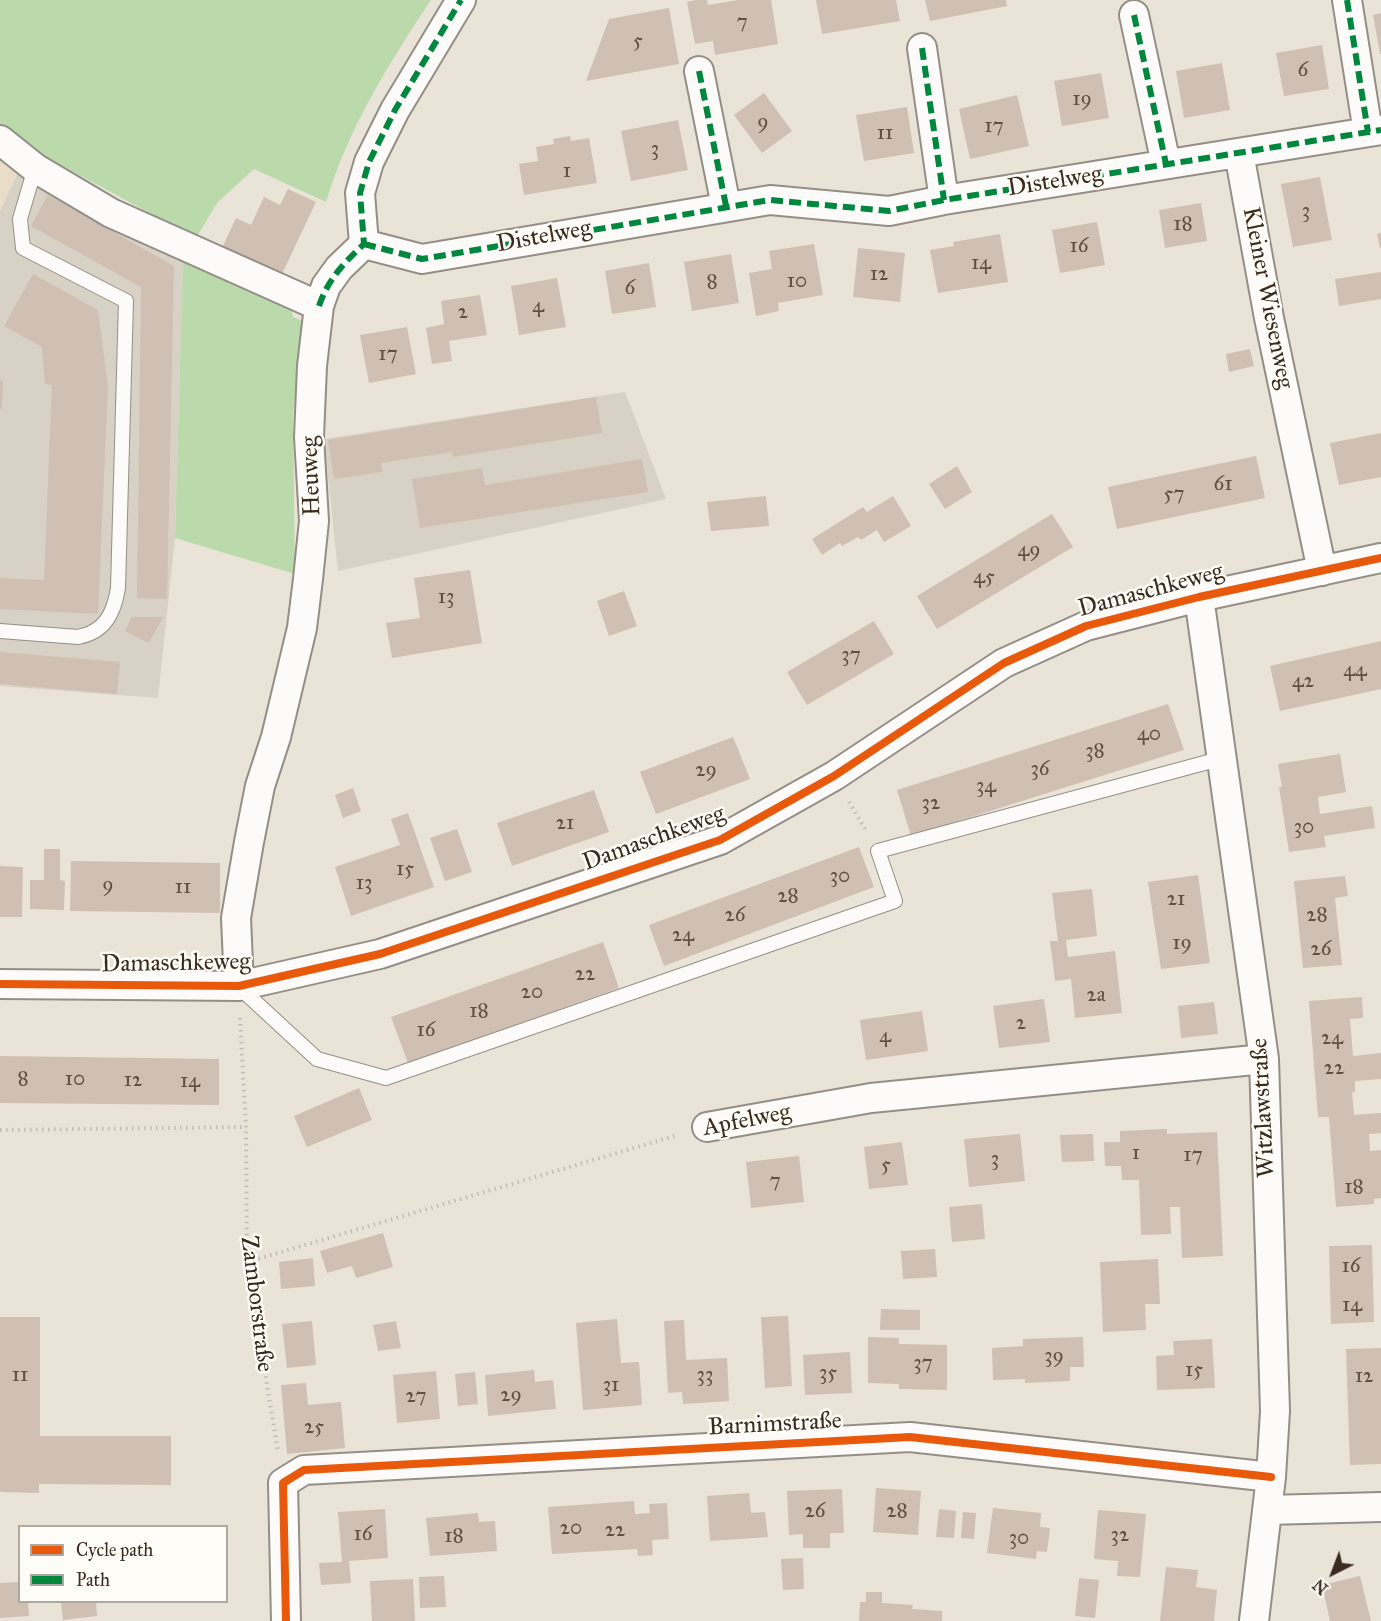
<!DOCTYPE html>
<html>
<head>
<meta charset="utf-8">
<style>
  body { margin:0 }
  #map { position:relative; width:1381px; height:1621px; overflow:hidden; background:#eae4d8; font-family:"IM FELL Great Primer",serif }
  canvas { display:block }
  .legend { position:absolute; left:18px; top:1525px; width:210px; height:78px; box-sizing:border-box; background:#fdfcf7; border:2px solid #afa8a0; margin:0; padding:8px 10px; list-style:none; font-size:18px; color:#3b2a1e }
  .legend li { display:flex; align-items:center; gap:12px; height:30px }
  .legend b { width:30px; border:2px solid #afa8a0 }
  .north { position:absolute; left:1303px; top:1543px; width:60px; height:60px; -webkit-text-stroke:4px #fdfcf7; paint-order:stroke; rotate:222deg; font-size:16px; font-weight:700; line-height:24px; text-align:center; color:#3b2a1e }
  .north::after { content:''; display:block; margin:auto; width:21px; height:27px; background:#3b2a1e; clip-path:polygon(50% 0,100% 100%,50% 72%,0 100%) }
</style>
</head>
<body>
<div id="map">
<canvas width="1381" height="1621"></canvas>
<ul class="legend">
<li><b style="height:8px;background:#e8590c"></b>Cycle path</li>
<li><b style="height:8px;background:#00873e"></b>Path</li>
</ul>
<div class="north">N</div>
</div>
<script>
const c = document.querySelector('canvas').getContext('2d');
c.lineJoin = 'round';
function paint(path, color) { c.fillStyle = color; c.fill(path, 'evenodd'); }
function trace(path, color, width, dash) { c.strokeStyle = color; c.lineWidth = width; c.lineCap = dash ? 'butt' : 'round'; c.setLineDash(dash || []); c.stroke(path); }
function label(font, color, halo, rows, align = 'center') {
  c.font = font + ' "IM FELL Great Primer",serif'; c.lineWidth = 5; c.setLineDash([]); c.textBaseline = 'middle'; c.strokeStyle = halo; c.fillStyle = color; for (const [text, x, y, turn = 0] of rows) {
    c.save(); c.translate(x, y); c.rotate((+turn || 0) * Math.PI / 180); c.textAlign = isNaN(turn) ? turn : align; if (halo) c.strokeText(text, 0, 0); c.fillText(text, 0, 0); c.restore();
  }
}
paint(new Path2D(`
  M0,149L19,170L0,211Z`), '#eaddc8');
paint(new Path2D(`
  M19,170L183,257L175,538L158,698L0,686V211Z
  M625,392L666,499L338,571L324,439Z`), '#d8d2c6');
paint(new Path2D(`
  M0,0H431C389,63 348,129 326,202L254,169L217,203L196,238L31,149L0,127Z
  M183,257L291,307L293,317L303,321L293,415L295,574L175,538Z`), '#bbdaac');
paint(new Path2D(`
  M696,0H707L708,5L738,0H771L778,44L715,55L713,41L695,44L687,2Z
  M816,0H896L900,21L822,34Z
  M925,0H1006L1007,6L930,21Z
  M669,8L679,64L586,81L609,19Z
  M1381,13V54H1380L1373,15Z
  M1322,45L1329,89L1284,96L1276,53Z
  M1222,63L1230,110L1184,118L1176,71Z
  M1101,73L1109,118L1062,126L1054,81Z
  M764,93L792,131L762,153L734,115Z
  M1017,95L1029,146L970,159L959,109Z
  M907,107L914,153L864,161L856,115Z
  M678,120L688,170L631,181L621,131Z
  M570,136L571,141L589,138L597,183L524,195L519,164L538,161L536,147L554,144L553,139Z
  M1320,177L1332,240L1293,247L1281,184Z
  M288,189L316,202L281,276L222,248L236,218L251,225L264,197L280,205Z
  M48,195L174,266L167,599L137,598L141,287L31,226Z
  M1201,203L1207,241L1165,248L1159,210Z
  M1097,222L1105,265L1060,273L1052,230Z
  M1381,233V248H1380L1377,234Z
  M1000,234L1008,282L938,293L930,250L954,246L953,242Z
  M814,244L823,295L778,303L779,311L756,316L749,273L772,269L769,251Z
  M858,248L905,253L900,302L853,297Z
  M731,254L739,303L692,311L684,262Z
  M649,263L656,307L612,314L605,271Z
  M1381,272V299L1339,306L1335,279Z
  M33,274L98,310L108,387L98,614L0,609V578L44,580L52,385L45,384L42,347L4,326Z
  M557,278L566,327L519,335L511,286Z
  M480,295L487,335L449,341L452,361L432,364L426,328L444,324L441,301Z
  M407,327L416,374L369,383L360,335Z
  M1250,349L1254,366L1229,372L1226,354Z
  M0,380L3,381L2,409L0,408Z
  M596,397L602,433L453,457L452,452L381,463L382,472L334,479L328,440Z
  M1381,433V477L1339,485L1330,443Z
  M1256,456L1265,498L1117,529L1108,487Z
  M642,459L648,492L420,528L412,479L482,468L485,485Z
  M957,466L972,492L945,509L929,484Z
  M766,496L769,526L711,531L707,502Z
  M893,496L911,526L884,542L877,530L861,540L858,537L842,546L840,543L822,555L812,539L863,507L867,512Z
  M1052,514L1073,547L937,629L917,596Z
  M470,570L482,643L392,658L386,623L420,618L414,578Z
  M624,591L637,626L609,636L597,601Z
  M132,617H163L149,643L125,631Z
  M874,621L894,654L807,705L787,672Z
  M1381,641V689L1280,711L1270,666Z
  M0,652L120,662L117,694L0,684Z
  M1168,704L1184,750L911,836L897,790Z
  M733,737L750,779L656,814L640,772Z
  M1340,754L1346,792L1318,797L1320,814L1372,806L1375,828L1324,836L1326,847L1289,852L1279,787H1282L1278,764Z
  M353,788L361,811L343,818L335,795Z
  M594,790L609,832L512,866L497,823Z
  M408,813L434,887L351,916L335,867L400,845L391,819Z
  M457,829L472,872L445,881L430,838Z
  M859,847L874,887L664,966L649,925Z
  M44,849H60V880L65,881L64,910L30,909V880H44Z
  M71,861L220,863V913L70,911Z
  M0,866L23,867L22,917H0Z
  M1198,875L1210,963L1161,969L1148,882Z
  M1345,876L1348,896L1335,898L1342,965L1303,968L1294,881Z
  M1092,889L1097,936L1066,940L1068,957L1115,951L1122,1013L1075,1018L1071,979L1055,981L1050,941H1058L1052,893Z
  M603,942L619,988L408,1063L391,1017Z
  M1362,997L1363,1018L1350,1019L1353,1056L1381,1053V1079L1355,1081V1092H1352L1354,1115L1381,1113V1133L1369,1134L1370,1151L1381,1150V1198L1374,1199V1204L1336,1207L1329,1117H1318L1309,1001Z
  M1044,999L1050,1042L999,1048L993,1006Z
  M1214,1002L1218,1034L1181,1038L1178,1006Z
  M922,1011L928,1051L866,1060L860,1020Z
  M0,1056L219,1059V1105L0,1103Z
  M359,1088L372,1120L307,1147L294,1116Z
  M1167,1129V1134L1217,1132L1223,1256L1182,1258L1180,1207H1170L1171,1234L1141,1235L1139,1180H1122L1121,1166H1105L1104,1142H1120V1131Z
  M1020,1134L1025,1181L969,1187L964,1139Z
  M1093,1134L1094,1161L1062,1162L1060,1135Z
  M902,1142L908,1185L869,1189L864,1147Z
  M799,1156L804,1202L751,1208L746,1162Z
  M982,1204L985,1239L952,1242L949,1207Z
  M383,1233L393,1267L356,1278L352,1266L327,1273L320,1251Z
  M1372,1245L1374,1322L1331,1324L1329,1246Z
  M935,1249L937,1277L903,1279L901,1251Z
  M313,1258L315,1286L281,1289L279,1262Z
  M1158,1259L1160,1304H1145L1146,1330L1103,1332L1100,1262Z
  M881,1309L920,1310V1330H880Z
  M788,1316L792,1386L765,1388L761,1317Z
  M0,1317H40V1436H171V1485L39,1484V1493L0,1492Z
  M617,1319L621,1363L639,1362L642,1405L583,1410L576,1323Z
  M684,1320L686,1360L727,1358L729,1401L683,1404L682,1392L668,1393L664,1321Z
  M312,1321L316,1365L287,1368L282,1324Z
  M396,1321L401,1348L378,1351L373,1325Z
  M868,1337L899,1338V1344L947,1345V1390L899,1389V1384L868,1383Z
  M1083,1337L1084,1367H1070V1381L1025,1383V1379L993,1380L992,1348L1023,1346V1339Z
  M1212,1339L1215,1388L1157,1390L1156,1356L1174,1355L1173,1341Z
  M1381,1348V1464L1350,1465L1346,1349Z
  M850,1352L852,1393L805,1395L803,1355Z
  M534,1370L535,1382L553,1380L556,1409L488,1416L485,1375Z
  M436,1371L440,1419L397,1423L393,1375Z
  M475,1372L478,1404L458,1406L455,1374Z
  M306,1383L308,1405L341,1402L345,1448L287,1454L281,1385Z
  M876,1488L921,1491L918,1535L873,1532Z
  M842,1489L844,1533H830V1548H803V1534L789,1535L787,1491Z
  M749,1493L751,1513L765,1512L768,1537L710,1541L707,1496Z
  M634,1501L635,1514L650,1513L649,1504L667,1503L669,1539L652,1540L653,1555L638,1556L637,1549L552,1554L548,1507Z
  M993,1508L1041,1513L1040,1527L1050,1528L1047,1552L1037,1551L1036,1559L987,1553Z
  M385,1509L388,1558L349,1561L351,1583L321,1585L319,1563L342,1562L338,1512Z
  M939,1509L956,1511L954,1538L936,1537Z
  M1098,1510L1146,1514L1140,1577L1117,1576L1118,1561L1094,1559Z
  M963,1512L976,1513L974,1539L961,1538Z
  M478,1513L479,1522L495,1521L497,1551L430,1556L426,1518Z
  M803,1558L804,1589L783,1590L781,1559Z
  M1166,1567L1198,1570L1196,1587L1217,1590L1214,1621H1160Z
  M444,1576L446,1607L420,1608L419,1577Z
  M1360,1576L1371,1621H1330L1322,1585Z
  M1079,1578L1099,1580L1095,1618L1075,1616Z
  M413,1579L415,1621H372L370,1581Z
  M20,1582V1602H28L29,1616L0,1618V1583Z
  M866,1592H882V1603L913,1605L912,1609L942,1611V1621H859L860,1602H866Z
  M61,1602H96L97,1616L63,1620Z`), '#d0bfb3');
const lane = new Path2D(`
  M0,631L78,637C105,632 114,613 118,588L126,301L23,248L20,219L35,168
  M239,987L317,1059L386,1078L895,901L878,851L1223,758`);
const street = new Path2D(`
  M1347,0L1368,132
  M1134,15L1166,164
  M922,48L944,200
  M699,71L726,206
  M0,140L35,168L111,213L319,306
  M1239,153L1269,318L1322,571
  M364,244L422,259L770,200L889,211L944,200L1381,130
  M1199,597L1264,1059L1275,1411L1271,1477L1254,1621
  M0,984L239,986L380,954L720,840L834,776L1004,663L1086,626L1199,597L1381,558
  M239,986L236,918L249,842L260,786L276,737L302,628L308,579L314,521L309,437L312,366L319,306L326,286L339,268L364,244L360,193L369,162L395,110L461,0
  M707,1127L871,1098L1264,1059
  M1267,1510L1381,1507
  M286,1621L283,1483L304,1470L910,1437L1271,1477`);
trace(lane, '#948e86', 16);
trace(street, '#948e86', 32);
trace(new Path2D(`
  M849,802L867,832
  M240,1018L246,1127L247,1262L278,1452
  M0,1130L246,1127
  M247,1262L678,1135`), '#bfbcb9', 4, [1.5, 4.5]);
trace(lane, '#fcfbf9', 14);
trace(street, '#fcfbf9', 28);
trace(new Path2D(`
  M1347,0L1368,132
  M1134,15L1166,164
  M922,48L944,200
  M699,71L726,206
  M364,244L422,259L770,200L889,211L944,200L1381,130
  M319,306C328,279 344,263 364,244L360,193L369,162L395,110L461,0`), '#00873e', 6, [12, 6]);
trace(new Path2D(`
  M0,984L239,986L380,954L720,840L834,776L1004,663L1086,626L1199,597L1381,558
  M286,1621L283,1483L304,1470L910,1437L1271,1477`), '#e8590c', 8);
label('21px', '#604f43', null, [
  ["7",742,23],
  ["5",638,42],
  ["6",1303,71],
  ["19",1082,100],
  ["9",763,123],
  ["17",994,127],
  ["11",885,134],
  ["3",655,150],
  ["1",567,172],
  ["3",1306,212],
  ["18",1183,225],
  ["16",1079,247],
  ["14",981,264],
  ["12",879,275],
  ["10",797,282],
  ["8",712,283],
  ["6",630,289],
  ["4",538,307],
  ["2",463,313],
  ["17",388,355],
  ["61",1223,485],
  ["57",1174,495],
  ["49",1029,551],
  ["45",984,578],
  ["13",446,598],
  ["37",851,656],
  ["44",1355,671],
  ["42",1303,682],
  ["40",1149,735],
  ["38",1095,752],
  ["36",1040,770],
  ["29",706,771],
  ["34",986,787],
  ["32",931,804],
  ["21",565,824],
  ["30",1304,828],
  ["15",405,870],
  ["30",840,877],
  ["13",364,884],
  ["9",108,886],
  ["11",183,888],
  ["28",788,897],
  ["21",1176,900],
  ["26",735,916],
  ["28",1317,916],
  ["24",683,936],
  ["19",1182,944],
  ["26",1321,950],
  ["22",585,975],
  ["20",532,993],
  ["2a",1096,996],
  ["18",479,1012],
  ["2",1021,1024],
  ["16",426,1031],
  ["4",885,1037],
  ["24",1332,1039],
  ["22",1334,1069],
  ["8",23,1080],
  ["10",75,1080],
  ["12",133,1081],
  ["14",190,1082],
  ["1",1136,1154],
  ["17",1193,1156],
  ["3",995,1160],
  ["5",886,1166],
  ["7",775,1182],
  ["18",1354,1188],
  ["16",1351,1267],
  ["14",1352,1306],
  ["39",1054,1357],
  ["37",923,1364],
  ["15",1194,1371],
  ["35",828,1374],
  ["11",20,1376],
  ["33",705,1376],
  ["12",1364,1377],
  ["31",611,1386],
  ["29",511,1396],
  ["27",416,1397],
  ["25",314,1428],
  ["26",815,1512],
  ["28",897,1512],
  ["20",571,1529],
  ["22",615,1531],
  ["16",363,1535],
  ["32",1120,1536],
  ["18",454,1537],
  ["30",1019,1539]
]);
label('24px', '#3b2a1e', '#fdfcf7', [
  ["Distelweg",1055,182,-9],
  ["Distelweg",544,237,-10],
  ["Kleiner Wiesenweg",1267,298,79],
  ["Heuweg",312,476,-92],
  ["Damaschkeweg",1151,591,-15],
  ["Damaschkeweg",654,839,-20],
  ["Damaschkeweg",176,964,-1],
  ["Witzlawstraße",1264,1108,-93],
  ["Apfelweg",747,1121,-11],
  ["Zamborstraße",256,1304,83],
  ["Barnimstraße",775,1425,-3]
]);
</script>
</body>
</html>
